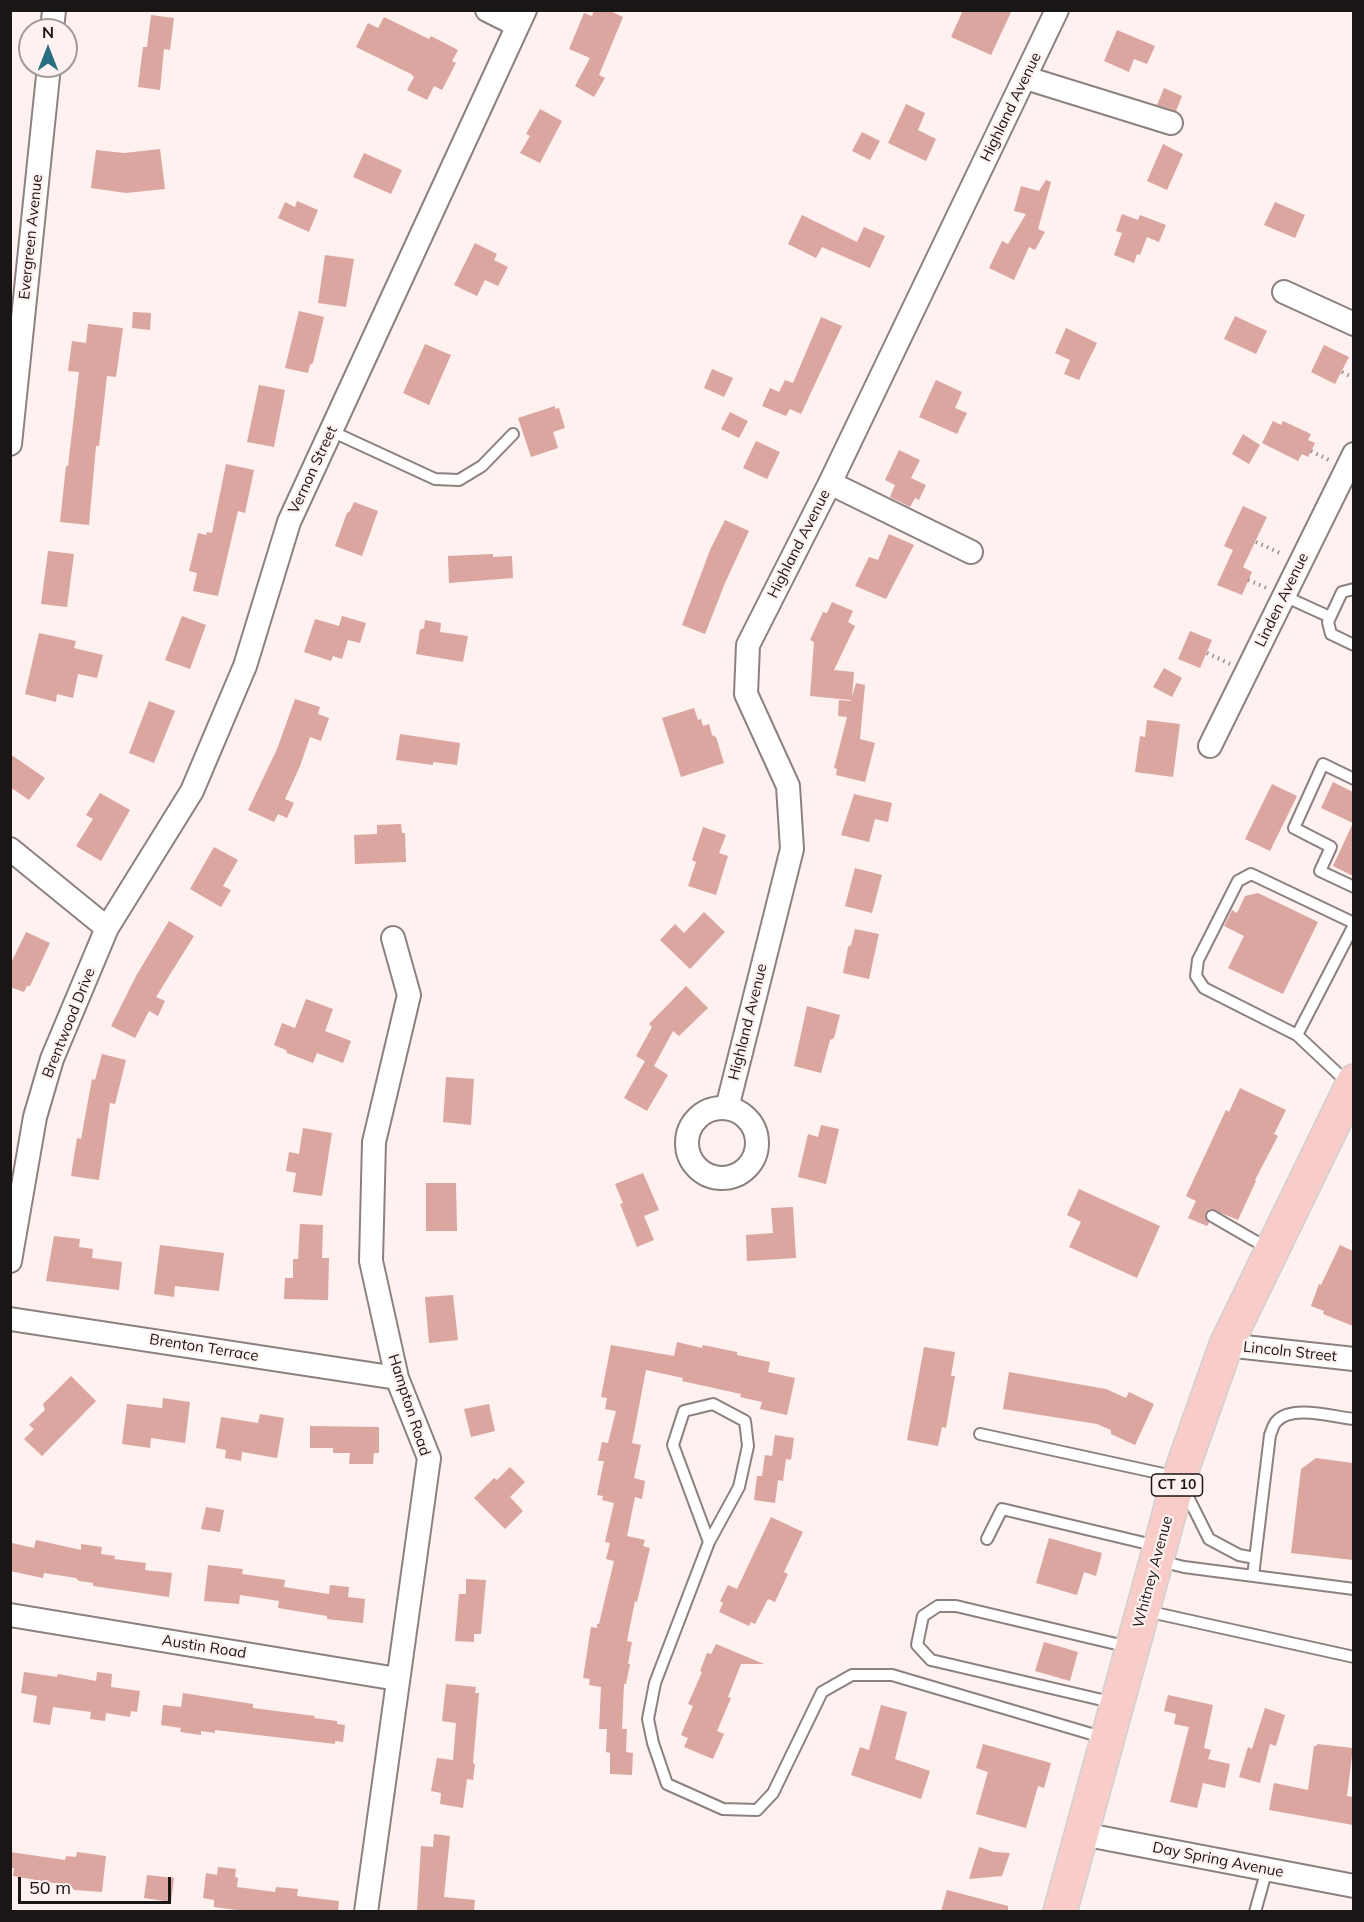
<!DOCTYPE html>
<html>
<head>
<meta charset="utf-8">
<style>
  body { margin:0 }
  #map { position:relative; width:1364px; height:1922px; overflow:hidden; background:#fef1ef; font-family:Mulish,sans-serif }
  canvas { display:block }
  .frame { position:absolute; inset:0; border:12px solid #1a1615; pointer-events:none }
  .north { position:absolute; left:18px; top:18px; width:60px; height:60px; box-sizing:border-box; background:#fef1ef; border:2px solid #a39998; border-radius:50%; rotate:0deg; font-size:16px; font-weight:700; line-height:24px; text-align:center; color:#1a1615 }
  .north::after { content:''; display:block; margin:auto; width:21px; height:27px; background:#296e7e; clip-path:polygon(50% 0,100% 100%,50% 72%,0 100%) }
  .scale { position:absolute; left:18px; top:1877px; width:153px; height:27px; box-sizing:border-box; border:3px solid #1a1615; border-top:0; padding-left:8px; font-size:18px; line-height:21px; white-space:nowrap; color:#1a1615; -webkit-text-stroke:4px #fef1ef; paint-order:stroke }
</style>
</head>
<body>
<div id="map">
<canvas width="1364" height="1922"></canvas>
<div class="frame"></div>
<div class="north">N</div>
<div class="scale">50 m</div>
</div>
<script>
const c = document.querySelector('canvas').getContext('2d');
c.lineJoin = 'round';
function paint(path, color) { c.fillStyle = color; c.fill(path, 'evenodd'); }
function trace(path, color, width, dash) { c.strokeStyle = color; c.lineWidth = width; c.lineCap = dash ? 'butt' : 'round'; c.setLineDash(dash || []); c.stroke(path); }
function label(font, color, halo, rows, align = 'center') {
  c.font = font + ' Mulish,sans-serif'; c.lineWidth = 4.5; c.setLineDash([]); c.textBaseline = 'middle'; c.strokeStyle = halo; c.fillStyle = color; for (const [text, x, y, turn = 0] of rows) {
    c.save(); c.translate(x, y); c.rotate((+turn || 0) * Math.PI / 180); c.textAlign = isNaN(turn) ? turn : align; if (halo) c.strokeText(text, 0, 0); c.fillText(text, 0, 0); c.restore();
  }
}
paint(new Path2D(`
  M594,10H608L623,17L599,75L605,78L594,97L575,86L590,58L569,49L584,13L592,16Z
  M963,10H1012L991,55L951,37Z
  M151,15L174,18L170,50L164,49L160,90L138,87L143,47H147Z
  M384,17L429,39L431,36L458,50L452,61L456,63L442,90L434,86L427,100L407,90L414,77L411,74L356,47L368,23L378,28Z
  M1117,30L1155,46L1147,64L1134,59L1129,72L1104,61Z
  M1164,88L1182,96L1176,111L1157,105Z
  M906,104L925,113L918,130L936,139L926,161L888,143Z
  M540,109L562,121L540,163L520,153L530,136L526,134Z
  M862,132L880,141L870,160L852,151Z
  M1163,144L1183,154L1167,190L1147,181Z
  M160,149L165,189L126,193L91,188L96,150L124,153Z
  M364,153L402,170L391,194L353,177Z
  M1046,180L1051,182L1038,229L1045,232L1035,250L1029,247L1014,280L989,268L1002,241L1008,244L1026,214L1014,211L1021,186L1039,191Z
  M297,201L318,210L309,232L278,218L285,202L295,207Z
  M1275,202L1305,215L1295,238L1264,225Z
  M1122,214L1138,220L1140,215L1166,225L1159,242L1147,237L1140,255L1137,254L1134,263L1114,255L1122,233L1116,231Z
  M802,215L857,242L864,227L885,236L870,268L822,247L816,258L788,244Z
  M475,243L497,254L494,260L508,267L498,286L485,280L477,296L454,285Z
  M325,255L354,259L346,307L318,303Z
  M299,311L324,317L313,363L310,365L308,373L285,368Z
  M133,312L151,313L150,330L132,328Z
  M1235,316L1267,331L1256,354L1224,339Z
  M821,317L842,326L801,414L790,409L786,416L762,406L770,388L779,392L785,380L793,383Z
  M88,324L123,328L116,377L107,376L99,446H96L89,525L60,522L66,466H68L79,372L68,371L72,341L86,343Z
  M1066,328L1097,343L1079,380L1064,374L1070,360L1055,353Z
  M425,344L451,355L429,405L403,393Z
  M1324,345L1349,357L1335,384L1311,372Z
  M712,369L733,378L724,397L704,388Z
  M936,380L962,392L955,408L967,413L957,434L919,417Z
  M259,385L285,390L274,447L247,442Z
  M555,406V409L559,408L565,428L553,432L558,448L531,457L518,418Z
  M730,412L748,421L739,438L721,429Z
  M1273,421L1281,425L1283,421L1311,434L1308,440L1315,443L1308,457L1302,454L1298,461L1262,443Z
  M1243,434L1260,445L1249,464L1232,454Z
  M756,441L780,452L767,479L743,468Z
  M899,450L920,460L911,478L926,485L919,500L915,498L910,507L890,497L895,485L885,480Z
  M226,464L254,470L245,513L238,511L218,596L193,591L197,573L189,571L198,533L206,535L207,532L212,533Z
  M354,502L378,511L362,556L335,546L347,513L350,511Z
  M1243,506L1267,517L1243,567L1252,572L1242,595L1217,585L1233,550L1224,546Z
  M725,520L749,531L725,583L705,634L682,625L710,550Z
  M889,534L914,545L886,599L855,586L869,557L878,560Z
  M48,551L74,554L67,607L41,604Z
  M493,554V557L512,556L513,578L449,583L448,556Z
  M832,602L853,611L848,622L855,626L834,670L854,672L852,697L856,683L865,685L860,739L875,743L865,782L836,775L837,769L834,768L847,717L838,716L839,700L851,701V700L810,696L814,642L810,640L823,612L827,613Z
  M182,616L206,625L190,669L165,660Z
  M342,616L366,623L360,643L348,640L342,659L333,656L331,661L304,652L315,619L339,626Z
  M425,620L441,623L440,632L468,636L463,662L416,654L420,630L424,628Z
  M1190,631L1212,640L1200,668L1178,659Z
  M39,633L76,641L74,648L103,655L97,678L78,674L73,698L57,694L56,702L25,694Z
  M1164,668L1182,678L1172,697L1153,687Z
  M295,699L320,707L318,714L329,718L321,741L310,737L300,766L285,799L294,803L287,818L278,814L274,822L248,810L277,749Z
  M149,701L175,711L154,763L129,753Z
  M694,708L698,720L701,719L703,726L709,724L712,735L716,737L724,763L681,777L662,718Z
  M1147,720L1180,724L1173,777L1135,772L1140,736L1145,737Z
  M400,734L460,743L457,765L433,762V765L396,760Z
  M10,754L45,778L29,800L10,787Z
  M1333,782L1353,792V876L1333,866L1353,823L1321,808Z
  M1272,784L1297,796L1270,851L1245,839Z
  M100,793L130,810L101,861L76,846L93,819L86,815Z
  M854,794L892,803L888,822L875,819L869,842L841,835Z
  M401,824L402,833H405L406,862L355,864L354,835L377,834V825Z
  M703,827L726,835L719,853L728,856L716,895L688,886L696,862L692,860Z
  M214,847L238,860L223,886L231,890L221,907L190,889Z
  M855,868L882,875L872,913L845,906Z
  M1258,893L1318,922L1283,994L1228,968L1244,936L1224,926L1232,910L1237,913L1245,896Z
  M704,912L725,932L690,969L660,940L675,924L684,933Z
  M169,921L194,936L156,997L165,1001L158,1016L149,1011L135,1038L111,1026L136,976Z
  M855,929L879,934L869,979L843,973L848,947L851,945Z
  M26,932L50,943L30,986H27L24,992L10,987V965Z
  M686,986L708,1008L679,1036L673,1031L654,1066L668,1075L647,1111L624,1098L645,1061L636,1056L652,1027L649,1024Z
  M306,999L333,1009L325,1031L351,1041L343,1063L317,1053L313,1063L287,1053L286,1050L274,1045L282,1023L295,1028Z
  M807,1006L840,1015L834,1038L830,1040L821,1073L794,1066Z
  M102,1054L126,1060L115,1104L110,1103L99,1180L71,1176L77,1138L81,1139L92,1079L95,1080Z
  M446,1077L474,1079L471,1125L443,1122Z
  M1240,1088L1286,1110L1274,1134L1278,1136L1255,1180L1256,1181L1238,1220L1211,1209L1208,1210L1205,1215L1209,1223L1207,1226L1188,1218L1196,1201L1186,1196L1226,1110L1229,1112Z
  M821,1125L839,1129L826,1184L798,1177L808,1134L818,1137Z
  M303,1128L332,1133L322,1196L293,1192L296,1173L286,1171L289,1152L299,1154Z
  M643,1173L659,1210L644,1216L654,1240L637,1247L620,1204L623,1203L615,1184Z
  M426,1183H456L457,1231H426Z
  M1079,1189L1160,1226L1137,1278L1069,1247L1081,1222L1067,1215Z
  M793,1207L796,1258L747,1261L746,1235L773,1233L771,1208Z
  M300,1224L323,1225L322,1258H329L328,1300L284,1299L285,1278H293V1259H298Z
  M54,1236L80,1239L79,1247L93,1249L92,1258L122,1262L119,1290L46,1281Z
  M160,1245L224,1253L219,1291L175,1286L174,1297L154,1294Z
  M1340,1245L1353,1251V1326L1323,1314L1324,1311L1311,1306L1319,1284L1321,1285Z
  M453,1295L458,1340L429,1343L425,1297Z
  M677,1342L702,1348L703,1345L737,1352V1355L770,1362L768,1372L795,1378L787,1415L760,1409L762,1402L740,1397L741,1394L682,1381L683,1378L646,1370L632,1443L641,1445L634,1478L645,1481L642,1499L635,1497L627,1536L645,1540L643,1546L650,1548L637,1602L635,1601L627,1641L632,1642L628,1664H630L626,1684H624L622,1729H627L626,1752L633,1753L632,1775L610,1774V1753L606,1752L607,1729H599L601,1687L589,1685L590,1679L583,1678L591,1627L597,1628V1624H599L614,1561L606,1559L610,1543L605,1542L614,1503L602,1500L603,1496L597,1495L604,1461H598L602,1442L608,1443L616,1411L605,1409L607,1398L601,1397L611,1345L674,1356Z
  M924,1347L955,1352L951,1376H955L946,1428L942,1427L938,1446L907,1440Z
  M1009,1372L1106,1389L1126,1398L1129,1392L1154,1404L1135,1445L1111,1434V1430L1097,1424L1003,1409Z
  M71,1376L96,1401L42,1456L24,1439L34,1429L29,1425L45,1410L43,1404Z
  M163,1398L190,1402L185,1443L151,1438L150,1448L122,1444L127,1404L162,1408Z
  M489,1404L495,1431L471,1437L464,1409Z
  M260,1414L284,1418L277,1458L242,1452L241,1461L225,1458L226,1450L216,1448L221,1417L258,1423Z
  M310,1426L379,1427V1453H374L373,1464H349L350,1453H333V1448H310Z
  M775,1435L794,1438L791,1460L786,1459L783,1481L778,1480L775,1503L754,1500L757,1476H762L765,1455L772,1456Z
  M1316,1458L1353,1463V1560L1291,1553L1301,1469Z
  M510,1467L525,1482L510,1497L523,1511L505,1529L474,1498L494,1478L497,1480Z
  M206,1507L224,1510L220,1532L201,1529Z
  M771,1517L803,1532L784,1572L788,1574L775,1602L768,1599L755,1624L751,1622L749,1626L719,1612L723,1603L720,1601L728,1585L737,1589Z
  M1049,1538L1102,1553L1096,1576L1084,1572L1077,1595L1036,1583Z
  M36,1540L81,1550V1544L102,1547L101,1554L115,1556L114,1559L146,1563L145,1570L172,1573L169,1597L93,1586V1583L79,1581L76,1578L44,1573L43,1578L10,1571L12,1543L34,1548Z
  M208,1565L243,1569L242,1574L285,1580L284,1587L329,1594L330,1585L349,1587L348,1597L365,1599L363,1623L327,1619V1616L278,1608L279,1601L240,1595L239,1604L204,1601Z
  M466,1579L486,1580L481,1634H474V1642L455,1641L459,1594H466Z
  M1044,1642L1078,1652L1070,1681L1035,1671Z
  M716,1644L764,1664H741L728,1697L731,1698L717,1731L724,1734L713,1759L684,1747L688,1738L681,1735L693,1706L688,1704L702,1672L700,1671L707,1653L711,1654Z
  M24,1672L57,1677L58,1674L96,1681L97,1672L112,1674L111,1687L140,1691L137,1712L131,1711L130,1717L106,1713L105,1721L90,1719L91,1712L53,1707L50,1725L33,1722L37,1696L21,1693Z
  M446,1684L476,1687L475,1693H479L473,1763L475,1764L473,1780L467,1779L463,1808L440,1804L441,1793L431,1791L437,1758L453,1760L456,1723L442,1721Z
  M183,1693L253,1704V1708L315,1716L314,1718L337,1721V1724L345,1725L343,1742L335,1741V1744L215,1730V1733L201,1731V1735L180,1732L181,1728L161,1725L163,1705L181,1707Z
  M1168,1695L1213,1705L1204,1748L1211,1750L1208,1759L1230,1764L1225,1788L1203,1783L1197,1808L1170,1802L1189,1727L1174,1724L1176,1714L1164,1711Z
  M881,1705L907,1712L895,1759L930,1771L921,1799L851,1775L860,1747L869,1750Z
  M1265,1708L1285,1715L1276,1746L1270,1744L1260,1783L1239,1777L1248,1747L1252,1749Z
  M983,1744L1051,1763L1044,1788L1038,1786L1026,1828L976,1814L988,1772L976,1768Z
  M1317,1744L1353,1748L1347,1796L1353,1797V1825L1269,1810L1274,1783L1308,1790L1314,1746H1317Z
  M434,1834L450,1836L444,1897L475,1900L474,1911H417L421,1846L433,1847Z
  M979,1847L994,1852L1010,1853L1002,1876L969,1879Z
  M10,1852L65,1860L66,1856L76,1857L77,1852L106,1856L102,1892L74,1890L71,1886L13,1876L14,1868H10Z
  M218,1867L236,1869L235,1877L238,1878L237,1887L275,1892L276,1887L298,1889L297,1896L339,1901L338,1911H244L214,1907V1900L203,1898L206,1873L217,1875Z
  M147,1875L174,1878L171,1902L144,1898Z
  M947,1890L1008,1906V1911H941Z`), '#dba5a0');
const lane = new Path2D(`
  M331,431L435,479L459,480L482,466L513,434
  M1354,589L1342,592L1328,622L1331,634L1354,645
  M1284,596L1330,617
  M1354,779L1323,764L1294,828L1331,847L1320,871L1354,887
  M1297,1035L1354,925
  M1348,1083L1297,1035L1204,988L1196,976L1198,960L1238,881L1251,874L1354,923
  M1212,1216L1269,1249
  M980,1434L1177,1477
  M1185,1491L1209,1539L1239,1555L1255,1558
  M987,1539L1002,1509L1157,1546
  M709,1542L673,1445L684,1411L713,1404L745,1421L748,1446L739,1487L709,1542L655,1683L648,1719L653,1743L667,1784L723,1809L757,1810L773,1793L822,1692L852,1675H892L1105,1738
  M1160,1561L1184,1567L1354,1589
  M1253,1576L1270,1435C1272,1431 1273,1425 1276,1422C1291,1404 1333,1417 1354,1419
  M1146,1611L1354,1657
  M1115,1703L931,1660L917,1645L923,1616L938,1606H956L1129,1647
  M1255,1912L1267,1869`);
const street = new Path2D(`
  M487,10L517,25
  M52,30L54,10
  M1026,78L1171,123
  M1284,292L1354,324
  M10,444L49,66
  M830,483L971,552
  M1210,746L1354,454
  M10,849L107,928
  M687 1143a35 35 0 1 1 70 0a35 35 0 1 1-70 0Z
  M727,1108L792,849L788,786L746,694L748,645L830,483L1057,10
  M10,1261L35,1117L52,1059L107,928L192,791L245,666L289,522L525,10
  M10,1319L397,1378
  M1226,1345L1354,1359
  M10,1615L397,1679
  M1082,1834L1354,1886
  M366,1912L429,1458L397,1378L371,1261L374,1142L409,995L393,938`);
const primary = new Path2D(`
  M1060,1912L1179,1478L1226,1345L1354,1081`);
trace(lane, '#8d8180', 14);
trace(street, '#8d8180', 26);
trace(primary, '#d1d0d0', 36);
trace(new Path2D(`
  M1342,372L1354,378
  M1311,451L1329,460
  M1256,542L1282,554
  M1248,580L1267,588
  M1207,653L1230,664`), '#99908f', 4, [1.5, 4.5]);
trace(lane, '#fff', 10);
trace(street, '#fff', 22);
trace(primary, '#f8cdc9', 33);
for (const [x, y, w] of [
  [1177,1485,51]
]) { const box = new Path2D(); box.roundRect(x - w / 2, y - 11, w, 22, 4.5); c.fillStyle = '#fef1ef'; c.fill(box); trace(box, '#1a1615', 1.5); }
label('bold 14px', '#1a1615', null, [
  ["CT 10",1177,1485]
]);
label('15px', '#1a1615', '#fef1ef', [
  ["Highland Avenue",1011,107,-64],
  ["Evergreen Avenue",31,237,-84],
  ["Vernon Street",313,470,-65],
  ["Highland Avenue",799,544,-63],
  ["Linden Avenue",1282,600,-64],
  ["Highland Avenue",748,1022,-76],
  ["Brentwood Drive",69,1023,-68],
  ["Brenton Terrace",204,1348,9],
  ["Lincoln Street",1290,1352,6],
  ["Hampton Road",409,1405,72],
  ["Whitney Avenue",1153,1572,-75],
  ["Austin Road",204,1647,9],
  ["Day Spring Avenue",1218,1860,11]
]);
</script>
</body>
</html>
